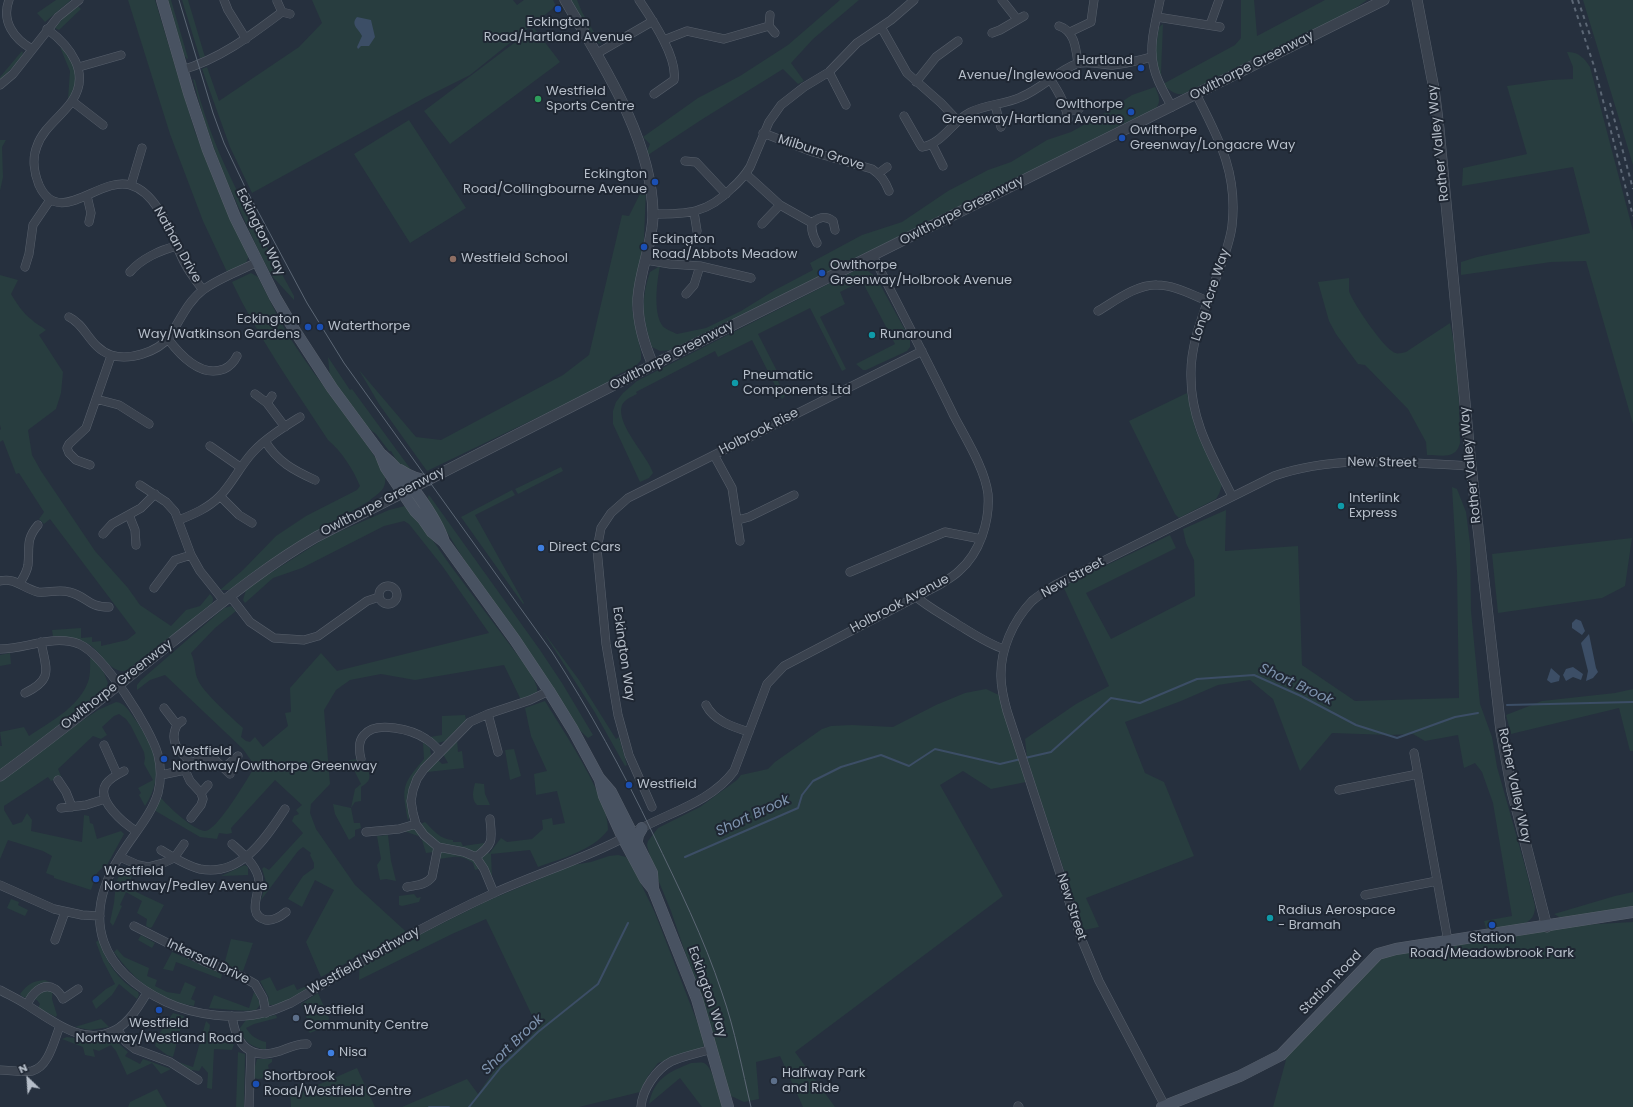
<!DOCTYPE html>
<html>
<head>
<meta charset="utf-8">
<style>
  body { margin:0 }
  #map { position:relative; width:1633px; height:1107px; overflow:hidden; background:#26303e; font-family:Poppins,sans-serif }
  canvas { display:block }
  .north { position:absolute; left:8px; top:1059px; width:40px; height:40px; -webkit-text-stroke:3px #1f2733; paint-order:stroke; rotate:335deg; font-size:11px; font-weight:700; line-height:16px; text-align:center; color:#b6bec9 }
  .north::after { content:''; display:block; margin:auto; width:14px; height:18px; background:#b6bec9; clip-path:polygon(50% 0,100% 100%,50% 72%,0 100%) }
</style>
</head>
<body>
<div id="map">
<canvas width="1633" height="1107"></canvas>
<div class="north">N</div>
</div>
<script>
const c = document.querySelector('canvas').getContext('2d');
c.lineJoin = 'round';
function paint(path, color) { c.fillStyle = color; c.fill(path, 'evenodd'); }
function trace(path, color, width, dash) { c.strokeStyle = color; c.lineWidth = width; c.lineCap = dash ? 'butt' : 'round'; c.setLineDash(dash || []); c.stroke(path); }
function label(font, color, halo, rows, align = 'center') {
  c.font = font + ' Poppins,sans-serif'; c.lineWidth = 4; c.setLineDash([]); c.textBaseline = 'middle'; c.strokeStyle = halo; c.fillStyle = color; for (const [text, x, y, turn = 0] of rows) {
    c.save(); c.translate(x, y); c.rotate((+turn || 0) * Math.PI / 180); c.textAlign = isNaN(turn) ? turn : align; if (halo) c.strokeText(text, 0, 0); c.fillText(text, 0, 0); c.restore();
  }
}
paint(new Path2D(`
  M56,0H71L45,22L37,13Z
  M128,0H155L195,132L218,190L249,256L245,265L228,274L203,221L170,134Z
  M168,0H171L188,58L187,59L184,55Z
  M182,0H188L205,57L200,58Z
  M312,0H513L517,5L524,0H553L556,6L470,75L426,97L252,193L230,147L202,69L207,67L219,101L299,47L322,23Z
  M570,0H577L582,12L601,44L595,42Z
  M840,0H859L813,39L791,63L804,81L798,84L783,69L701,120L648,155L647,151L650,144L643,137L698,98L740,76L788,45Z
  M1241,0H1254L1257,36L1325,0H1367L1350,12L1183,94C1174,95 1169,90 1163,84L1235,45L1241,38Z
  M1583,0H1633V165Z
  M78,6L81,9L59,30L55,28L65,16Z
  M1163,24L1161,73L1162,75L1159,73L1155,54L1159,27Z
  M534,28L560,62L450,144L424,111Z
  M60,47C77,61 82,82 68,99L70,71Z
  M22,51L23,53L21,58L0,81V77Z
  M1567,52C1579,52 1584,58 1590,67L1633,231V424L1586,261L1551,262L1461,275V262L1477,257L1590,233L1573,167L1462,186L1463,168L1527,154L1507,86L1550,80L1573,79V67Z
  M193,79L195,80C198,93 202,106 206,118C226,178 264,240 294,296V300L272,276L261,256L222,171L204,120Z
  M1155,87C1158,94 1162,101 1156,108L672,350L660,351L652,347C643,319 640,301 650,272L660,266C657,281 653,312 662,325C664,329 673,332 677,334L706,328L741,311L775,290L813,270L810,263L862,235L902,222L948,191L988,170L1011,162L1047,140L1071,132L1100,116L1132,95Z
  M409,120L466,208L410,243L354,154Z
  M0,140H6L2,147L3,177L0,191Z
  M646,188L644,239L632,308L641,353V360L635,367L612,377L613,381L427,471L379,404L359,370L416,437L441,440L563,375L589,355L622,215L629,216L640,194Z
  M854,271H868L876,277L910,339V347L907,351L866,370H863L856,364L895,344L862,281L840,292L845,304L820,317L846,369L842,371L810,308L758,334L778,373L775,375L785,396L782,399L752,340L718,357L715,351L636,392L637,394C631,397 625,399 622,405C615,424 648,456 653,473L649,478L640,482L613,424V411L616,402L623,393L637,381Z
  M251,273L258,277C270,300 281,325 296,347C319,382 347,415 371,451C376,459 384,468 385,477C387,490 377,494 369,501L267,562L230,590H220L243,570L276,536L306,516L357,490L360,486C353,469 342,452 328,440C294,388 258,337 232,282Z
  M0,275L18,280L11,294C17,304 23,313 32,320C36,324 41,326 46,330L39,335L63,372L61,393L56,409L28,430L32,455L41,471L95,551L128,588L140,605L171,626L186,610L200,606L210,594C214,598 214,600 211,605L127,670C112,676 101,652 90,645C79,638 65,638 53,636L52,630L81,628V638L92,637V642L101,641V646L127,640L136,633L50,519L44,524L39,519L44,512L19,473L16,474L3,440L0,442V430L1,429L0,425Z
  M1349,278C1349,282 1349,287 1349,291C1352,302 1382,345 1392,351C1396,355 1401,353 1406,352L1450,323C1459,362 1459,403 1460,443C1456,460 1441,455 1427,455L1426,442L1408,409L1365,365L1358,364L1336,334L1329,321L1318,282Z
  M328,357L350,390L352,389L412,471L400,466L391,451H389L376,434L364,425L330,378Z
  M1187,393L1196,431L1222,485L1219,494L1216,499L1179,518L1175,514L1129,421Z
  M561,467L563,471L518,494L515,489Z
  M1452,487L1457,489L1466,512L1470,544L1471,611L1480,704L1492,737L1497,767L1525,866L1535,906C1536,931 1503,926 1486,928L1484,921L1512,916L1493,803L1482,772L1475,763L1464,768L1458,735L1425,741L1413,734L1390,735L1332,733L1300,771L1273,699L1250,680L1218,685L1181,701L1125,722L1145,773L1164,782L1194,856L1086,898L1099,927L1084,930L1034,780L1027,758L1025,739L1076,704L1109,686L1063,586L1170,535L1176,548L1086,593L1111,639L1195,596L1194,560L1186,543L1183,529L1226,510L1225,551L1298,546L1302,665L1355,701L1459,698L1457,572Z
  M512,490L515,495L475,515L524,603L523,604L461,517Z
  M429,495L540,650L562,683L593,735L588,738L577,728L533,657L466,563L430,505L428,497Z
  M405,506L411,509L450,565L531,673L537,687V692L533,696L521,700L504,665L415,680L381,674L350,680L336,690L324,710L330,784L311,804L310,813L316,829L355,885L413,938L487,901L573,865L591,862L609,856L618,855L626,857L632,865L655,913L703,1037L704,1046L699,1049L658,1063L648,1076L640,1092L579,1107H402L467,1079L478,1094L498,1065L524,1043L538,1028L486,919L452,934L359,980L360,953L348,962L321,977L306,942L334,890L315,880L302,907L288,899L303,876L314,868V863L310,855L311,853L303,847L298,851L261,900L266,882L262,869L264,867L269,870L303,833L292,821L294,816L299,814L296,810L302,805L275,780L231,828L232,833L227,834L219,833L217,839L200,837L154,810L161,798C169,807 193,830 205,831C217,831 248,778 255,766L243,749L165,675L150,680L137,690V685L141,680L224,608L231,606L236,611L215,628L191,653C196,664 194,672 198,680C202,691 233,719 243,728L241,737L246,741L250,742L255,737L263,747L288,726L285,713L291,712L290,688L321,653L337,671L489,633L443,567L409,524L404,521L384,526L302,568L273,578L245,603L243,600L246,590L261,579L327,537L389,510Z
  M1632,538L1625,586L1602,598L1498,613L1492,554Z
  M542,630L579,680L616,739L619,737L627,765L625,766L594,711Z
  M10,653L11,664L0,666V655Z
  M90,654L104,673L108,683L106,688L0,773V746H2L0,732L24,727L29,736C51,721 78,708 88,682C91,675 90,662 90,654Z
  M986,689L999,695L1026,782L991,789L963,771L940,785L1003,896L795,1052L835,1107H803L780,1056L756,1062L759,1099L744,1102L729,1095L710,1026L671,911L652,865L647,845L648,841L658,828L700,807L737,780L741,775L768,769L775,762L822,729L831,726L852,725L893,727L936,705L965,693Z
  M1633,689V751H1630L1619,708L1511,734L1506,715L1542,701L1615,693Z
  M545,701C562,729 610,800 608,830C592,851 562,858 538,867L530,850L491,854L492,877L478,869L475,870L473,863C459,854 456,857 439,859L434,852L426,853L421,837L404,831L425,822C433,830 441,840 453,840V842H461L463,846L484,843L489,854L501,838L507,842L532,839L543,829L542,820L552,818L553,825L565,823L557,791L536,795L534,774L547,771L531,736L525,708Z
  M116,702C124,702 130,712 134,718C154,745 166,775 145,806L139,795L141,793L138,788L153,780L144,764L145,758L144,752L131,726L126,719L119,714L114,716L102,727L107,735L101,739L93,736L58,769L61,776L51,781L48,777L4,806V810L13,825L22,822L27,813L32,820L31,831L82,842L84,815L89,816L90,823L93,824L97,839L121,831L124,834L107,865H105L97,873L91,890L54,878V876L46,873L52,856L43,851L8,840L0,859V782L76,725L98,710Z
  M465,715L466,720L445,741L438,743L430,737L442,735V716Z
  M457,740L458,752L462,751L464,768L427,772L438,760L442,764L448,763L443,754Z
  M423,742L430,748L431,755C426,766 413,772 410,786C408,797 413,811 408,821C402,787 401,786 424,759Z
  M514,749L521,776L510,780L505,750Z
  M361,759L359,770L368,769C371,779 370,781 361,787V801L355,802L351,808L354,823H360L361,828L355,830V836L349,840L335,814L333,804L351,808L355,789L361,784L349,760Z
  M475,783L484,784L485,794L490,805H477C471,799 473,791 475,783Z
  M388,835L391,861L396,881L386,879L380,880L377,865L381,859L377,836Z
  M245,865L248,867V875L221,876Z
  M122,870L133,874L131,878L132,890L164,905L152,927L150,928L146,926L147,919L137,913L142,901L126,892L120,905L122,906L113,926L110,922L114,903L116,882Z
  M1633,892V908L1563,919L1554,914L1615,896Z
  M414,894L417,898L421,897L419,902L402,906L399,905V896Z
  M11,899L19,902L18,905L28,910L25,916L7,908Z
  M1633,922V1107H1273L1286,1060L1281,1055L1378,954L1547,927Z
  M141,935L155,943L152,948L138,940Z
  M231,939L253,943L243,971L224,965Z
  M99,940C106,962 118,980 138,992L139,995L137,999L119,984L112,995L96,1009L92,1001L106,989L115,984L103,961L96,942Z
  M117,949L124,957L149,968L147,976L157,980L155,986L167,992L180,994L185,982L196,987L191,999L195,1001L194,1006C158,1000 135,981 114,952Z
  M172,952L222,974L221,979L176,962L173,971L163,969Z
  M270,977L277,991L294,984L297,990L311,984L312,986C300,993 283,1006 269,1005L266,1001L269,998L260,981Z
  M45,980L53,984L52,999L57,1015L56,1017L38,1008L40,1004L37,1000L23,997L20,994C28,984 32,981 45,980Z
  M254,992L258,998L260,1005L256,1010C240,1012 225,1009 209,1008L214,995L249,1008Z
  M318,993L329,1018L327,1026L310,1033L306,1028L310,1026L301,1004Z
  M173,1013L184,1016L173,1057L167,1055L155,1046L158,1036Z
  M276,1015L277,1018L254,1024L246,1028C251,1036 257,1040 266,1042V1050C252,1047 243,1042 240,1028L246,1020Z
  M101,1019L109,1027L90,1030L75,1027Z
  M206,1021L210,1025L208,1039L234,1044L232,1050L214,1049L212,1089L207,1088L208,1073L202,1066L199,1071L192,1070V1072L178,1062L193,1067Z
  M67,1037L94,1041L113,1038L128,1052L125,1056L140,1064L143,1059L171,1069L161,1074L152,1063L127,1075L116,1051L111,1045L99,1051L93,1049L95,1057L85,1055L83,1047L62,1039Z
  M238,1052L245,1054L244,1107H236Z
  M257,1059H272V1062L268,1065L269,1070L273,1077L258,1079L252,1077Z
  M691,1063C695,1063 700,1062 704,1063C713,1066 719,1098 722,1107H702L680,1078L649,1104C654,1078 669,1072 691,1063Z
  M357,1068L375,1107H291L290,1089L300,1084L304,1091Z
  M157,1089L167,1107H128L130,1102Z`), '#283d3f');
paint(new Path2D(`
  M357,17L371,20L375,37L369,46H361L358,49L357,47L362,36C359,29 350,25 357,17Z
  M1576,619L1581,621L1585,631L1582,635L1572,628V623Z
  M1589,634L1596,668L1598,672L1593,678L1586,681L1588,671L1581,643Z
  M1573,667L1583,674L1581,680L1573,677L1566,681L1563,675L1566,669Z
  M1551,668L1560,676L1559,681L1551,683L1547,680Z`), '#3c4e66');
trace(new Path2D(`
  M1507,705L1633,702
  M1025,758L1051,752L1111,698L1140,703L1197,679L1254,675L1301,696L1356,725L1397,738L1455,717L1478,713
  M685,857L798,808L802,795L813,781L841,767L881,755L909,766L935,749L1000,764L1021,759
  M429,1107H449
  M469,1107L501,1067L538,1032L598,984L628,923`), '#3c4e66', 2);
const minor = new Path2D(`
  M9,0C1,21 14,39 32,49
  M224,0L228,10L246,39
  M639,0C651,18 678,57 674,80L654,94
  M1002,0L1017,19
  M1160,0C1156,21 1148,46 1154,68C1157,82 1165,94 1172,107
  M277,1L282,12L290,14
  M1157,17L1220,27
  M1210,25L1219,0
  M769,26L775,33
  M1059,26C1075,31 1076,49 1078,64
  M881,27L907,73L941,103L958,121
  M47,29C70,46 91,73 72,101C62,116 43,128 37,146C32,158 34,173 39,185C59,229 99,176 130,185C159,193 172,238 184,262C189,272 196,281 203,290
  M1070,32L1091,22L1094,0
  M992,33L1000,30L1024,16
  M664,40L687,31L724,39L769,26L770,15
  M596,54L653,21
  M79,67L121,55
  M182,70C220,59 250,36 282,12
  M829,72L846,105
  M1050,79C1058,91 1066,104 1068,119
  M916,82L936,57L958,41
  M0,85L13,74L58,17L79,0
  M1196,94C1219,139 1238,173 1232,226C1229,250 1217,273 1210,295C1200,322 1190,349 1191,377C1191,423 1213,457 1232,496
  M72,101L103,125
  M995,105L1001,127
  M1067,112L1079,109
  M904,116L920,144L922,147C942,144 952,122 969,113C985,104 1004,105 1021,97C1041,89 1056,72 1076,64C1088,60 1101,65 1113,65C1126,64 1139,60 1152,57
  M763,133L813,152L872,169C881,175 885,181 889,191
  M932,144L943,166
  M685,161L696,162L726,194
  M879,173L887,167
  M746,174L780,205L812,223
  M131,185L142,148
  M87,196L91,213L89,222
  M694,212L697,231
  M653,214C687,214 707,214 732,188C739,182 745,175 750,167L769,122L781,105L804,87L829,72L857,43L891,20L914,0
  M762,224L780,205
  M817,243C813,236 811,231 812,223C819,217 825,215 833,221L835,230
  M646,260L670,264L700,266L751,278
  M25,267L29,254L33,225L50,200
  M130,272C141,259 160,250 177,246
  M686,294L694,285L700,266
  M1098,311C1115,301 1137,284 1157,285C1174,285 1192,295 1208,301
  M69,317C86,325 90,348 111,355C129,361 158,352 169,337C180,321 187,302 203,290C219,278 240,271 257,262
  M168,339C180,355 201,378 224,369C231,366 234,362 237,356
  M255,394L267,403L285,427
  M96,399L119,405L149,424
  M267,403L272,396
  M265,441C278,462 293,470 315,480
  M210,446L240,467
  M714,455L732,488L740,541
  M90,465L76,460L69,453L67,448L69,444L86,428L111,356
  M140,485L166,502L175,512L191,555L200,571L224,601
  M220,496L239,515L252,523
  M129,515L135,530L136,545
  M179,520C194,514 208,508 219,497C232,484 240,466 253,452C266,438 284,427 300,417
  M738,520L749,517L794,495
  M103,534L112,524L141,508L155,494
  M850,572L945,532L981,539
  M0,581C15,577 24,589 38,592C48,593 59,589 69,592C87,596 87,607 109,607
  M20,583C23,578 27,572 28,565C30,548 25,540 38,525
  M379 595a9 9 0 1 1 18 0a9 9 0 1 1-18 0Z
  M154,588L175,560L191,555
  M230,596L250,622L274,638L304,640L318,636L367,601L379,597
  M915,596C928,607 943,615 957,624C972,633 988,644 1004,649
  M0,649C26,649 53,634 79,644C104,655 151,729 158,755C161,767 161,781 158,793C151,816 132,836 120,856C80,920 101,971 166,1002C193,1015 238,1021 267,1012C275,1010 283,1006 291,1003C357,964 424,925 494,893C538,873 585,859 627,836
  M25,693C54,679 46,669 41,642
  M706,705C714,721 733,727 749,732
  M164,708L177,725
  M488,714L498,752
  M182,721L177,725C168,743 180,752 193,764
  M104,745L117,774
  M1414,753L1448,941
  M361,759C359,751 358,741 364,735C376,720 413,730 426,739C431,742 436,747 440,752
  M224,768L238,756
  M185,770L190,781L201,793L203,799L201,805L191,818
  M124,771C118,774 110,778 106,784C95,800 125,824 136,831
  M161,775L185,770L197,760L208,757L214,759L230,774
  M58,780L66,792L72,807
  M1339,790L1418,774
  M201,793L208,785
  M652,807L629,755L618,715L606,644L597,549L601,528L611,513L628,498L922,351
  M61,808L86,805L105,799
  M638,830C670,812 711,802 734,771L767,684L784,666L939,585C945,581 953,577 959,571C980,553 990,521 988,494C985,469 966,439 954,416C928,362 900,309 873,256
  M366,832L399,829L416,824
  M232,844C242,853 254,863 258,876C263,889 244,915 266,920C274,921 280,917 286,912
  M161,850C173,857 187,866 200,869C241,877 266,838 285,809
  M120,857L138,865L148,867L163,863L174,858L184,844
  M476,857C494,844 492,840 490,819
  M0,885L54,909L82,915L100,916
  M407,887C417,885 426,885 432,877L438,847
  M494,893L484,869L476,857L464,852L438,847L424,835L416,824L413,813L411,801L413,790L417,779L424,769L470,722L488,714L530,700L549,691
  M1365,895L1437,881
  M134,926L205,962L241,976L255,984L263,998L266,1013
  M55,940L65,912
  M0,990C9,995 18,999 27,1005C53,1021 83,1047 115,1030C129,1023 139,1006 147,993
  M27,1005C31,995 42,981 55,989C58,991 61,995 63,999L78,989
  M232,1016C236,1044 249,1061 280,1051C289,1048 297,1043 307,1044
  M117,1029L126,1042L135,1049L170,1062L198,1080
  M0,1070C10,1070 22,1073 32,1071C49,1067 54,1040 60,1026
  M1018,1106L1019,1107
  M1165,1106L1099,981L1081,938L1007,711C1004,700 1001,688 1001,677C1000,650 1013,621 1032,601C1039,595 1047,590 1055,585L1274,476C1336,454 1406,463 1471,466
  M249,1107L251,1051
  M641,1107C642,1090 656,1069 672,1061C684,1056 699,1053 712,1049`);
const tertiary = new Path2D(`
  M565,0C602,63 652,139 653,214C653,243 640,269 638,298C637,321 644,344 653,365
  M1417,0L1434,89L1439,129L1471,466L1501,731L1512,791L1547,927
  M0,776C59,733 115,688 172,642C219,605 264,567 316,537L653,365L1384,0`);
const secondary = new Path2D(`
  M162,0L189,93L208,150L235,217L275,297L295,331L332,388L380,453L386,468L415,511L423,519L432,532L444,542L515,640L549,691L573,730L599,778L611,792L647,863L652,873L653,889
  M382,455C403,472 436,516 444,542
  M400,470C409,476 417,480 428,480
  M600,780L604,796L623,838L645,879L653,889L697,999L728,1107
  M636,845L638,835L642,828
  M1162,1107L1240,1076L1281,1055L1378,954L1396,949L1633,912`);
trace(minor, '#58606c', 9);
trace(tertiary, '#58606c', 11);
trace(secondary, '#58606c', 12);
trace(minor, '#3a424e', 8);
trace(tertiary, '#3a424e', 10);
trace(secondary, '#485261', 11);
trace(new Path2D(`
  M179,0L213,113L224,143L246,189L307,303L344,363L552,652C590,711 623,771 653,834C678,886 704,938 722,993C735,1030 742,1069 751,1107`), '#5c6775', 1);
trace(new Path2D(`
  M1572,0L1594,66L1633,216
  M1578,0L1591,38
  M1610,103L1633,189`), '#5c6775', 2, [4, 4]);
for (const [x, y, r, color] of [
  [558,9,4,"#1a4fb4"],
  [1141,68,4,"#1a4fb4"],
  [538,99,4,"#2e9e5b"],
  [1131,112,4,"#1a4fb4"],
  [1122,138,4,"#1a4fb4"],
  [655,182,4,"#1a4fb4"],
  [644,247,4,"#1a4fb4"],
  [453,259,4,"#8d6e63"],
  [822,273,4,"#1a4fb4"],
  [308,327,4,"#1a4fb4"],
  [320,327,4,"#1a4fb4"],
  [872,335,4,"#0f9aa8"],
  [735,383,4,"#0f9aa8"],
  [1341,506,4,"#0f9aa8"],
  [541,548,4,"#3f7fe0"],
  [164,759,4,"#1a4fb4"],
  [629,785,4,"#1a4fb4"],
  [96,879,4,"#1a4fb4"],
  [1270,918,4,"#0f9aa8"],
  [1492,925,4,"#1a4fb4"],
  [159,1010,4,"#1a4fb4"],
  [296,1018,4,"#5c6f8a"],
  [331,1053,4,"#3f7fe0"],
  [774,1081,4,"#5c6f8a"],
  [256,1084,4,"#1a4fb4"]
]) { const dot = new Path2D(); dot.arc(x, y, r, 0, 2 * Math.PI); c.fillStyle = color; c.fill(dot); trace(dot, '#1f2733', 1.5); }
label('13px', '#b6bec9', '#1f2733', [
  ["Eckington",558,23,"center"],
  ["Road/Hartland Avenue",558,38,"center"],
  ["Hartland",1133,61,"right"],
  ["Avenue/Inglewood Avenue",1133,76,"right"],
  ["Westfield",546,92],
  ["Sports Centre",546,107],
  ["Owlthorpe",1123,105,"right"],
  ["Greenway/Hartland Avenue",1123,120,"right"],
  ["Owlthorpe",1130,131],
  ["Greenway/Longacre Way",1130,146],
  ["Eckington",647,175,"right"],
  ["Road/Collingbourne Avenue",647,190,"right"],
  ["Eckington",652,240],
  ["Road/Abbots Meadow",652,255],
  ["Westfield School",461,259],
  ["Owlthorpe",830,266],
  ["Greenway/Holbrook Avenue",830,281],
  ["Eckington",300,320,"right"],
  ["Way/Watkinson Gardens",300,335,"right"],
  ["Waterthorpe",328,327],
  ["Runaround",880,335],
  ["Pneumatic",743,376],
  ["Components Ltd",743,391],
  ["Interlink",1349,499],
  ["Express",1349,514],
  ["Direct Cars",549,548],
  ["Westfield",172,752],
  ["Northway/Owlthorpe Greenway",172,767],
  ["Westfield",637,785],
  ["Westfield",104,872],
  ["Northway/Pedley Avenue",104,887],
  ["Radius Aerospace",1278,911],
  ["- Bramah",1278,926],
  ["Station",1492,939,"center"],
  ["Road/Meadowbrook Park",1492,954,"center"],
  ["Westfield",304,1011],
  ["Community Centre",304,1026],
  ["Westfield",159,1024,"center"],
  ["Northway/Westland Road",159,1039,"center"],
  ["Nisa",339,1053],
  ["Halfway Park",782,1074],
  ["and Ride",782,1089],
  ["Shortbrook",264,1077],
  ["Road/Westfield Centre",264,1092]
], 'left');
label('13px', '#b6bec9', '#1f2733', [
  ["Owlthorpe Greenway",1252,66,-27],
  ["Rother Valley Way",1439,143,-96],
  ["Milburn Grove",821,153,18],
  ["Owlthorpe Greenway",962,211,-27],
  ["Eckington Way",260,232,64],
  ["Nathan Drive",177,245,61],
  ["Long Acre Way",1211,295,-72],
  ["Owlthorpe Greenway",672,356,-27],
  ["Holbrook Rise",759,432,-27],
  ["New Street",1382,463,1],
  ["Rother Valley Way",1471,465,-96],
  ["Owlthorpe Greenway",383,502,-27],
  ["New Street",1073,578,-29],
  ["Holbrook Avenue",900,604,-28],
  ["Eckington Way",623,654,82],
  ["Owlthorpe Greenway",117,685,-38],
  ["Rother Valley Way",1514,786,78],
  ["New Street",1071,907,72],
  ["Westfield Northway",364,961,-29],
  ["Inkersall Drive",208,962,25],
  ["Station Road",1331,983,-46],
  ["Eckington Way",707,992,71]
]);
label('italic 14px', '#7f94af', '#1f2733', [
  ["Short Brook",1296,685,25],
  ["Short Brook",753,816,-25],
  ["Short Brook",513,1045,-44]
]);
</script>
</body>
</html>
